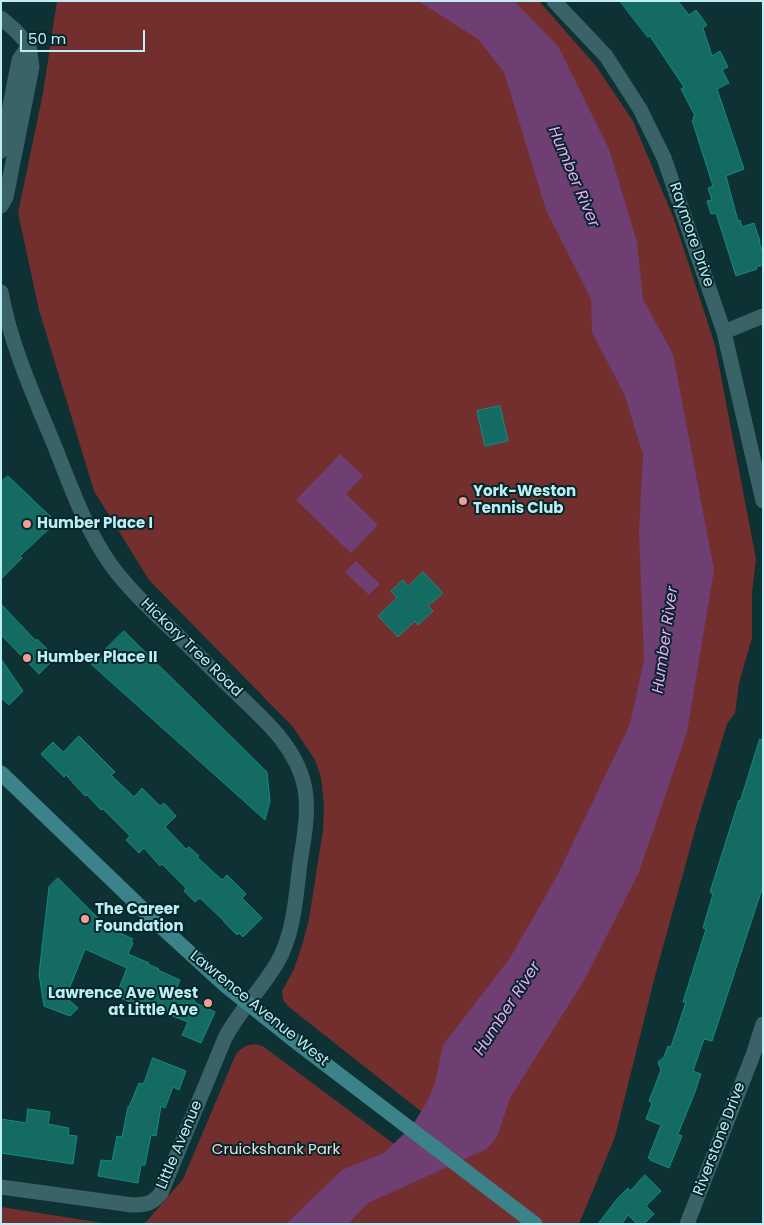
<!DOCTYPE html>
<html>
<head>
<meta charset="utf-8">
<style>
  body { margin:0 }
  #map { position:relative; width:764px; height:1225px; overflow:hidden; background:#0e3134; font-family:Poppins,sans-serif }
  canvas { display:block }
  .frame { position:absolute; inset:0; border:2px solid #beeef3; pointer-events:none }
  .scale { position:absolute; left:20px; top:30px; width:125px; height:22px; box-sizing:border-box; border:2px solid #beeef3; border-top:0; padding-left:6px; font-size:15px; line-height:18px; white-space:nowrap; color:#beeef3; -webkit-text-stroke:4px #03272a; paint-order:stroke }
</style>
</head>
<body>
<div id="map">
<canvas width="764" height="1225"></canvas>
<div class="frame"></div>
<div class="scale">50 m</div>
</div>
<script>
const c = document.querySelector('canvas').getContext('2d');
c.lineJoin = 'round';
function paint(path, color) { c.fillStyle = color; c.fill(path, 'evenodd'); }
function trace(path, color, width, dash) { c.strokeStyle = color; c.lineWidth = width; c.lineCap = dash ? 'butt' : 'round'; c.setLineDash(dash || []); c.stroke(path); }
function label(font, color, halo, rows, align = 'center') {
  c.font = font + ' Poppins,sans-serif'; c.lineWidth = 4; c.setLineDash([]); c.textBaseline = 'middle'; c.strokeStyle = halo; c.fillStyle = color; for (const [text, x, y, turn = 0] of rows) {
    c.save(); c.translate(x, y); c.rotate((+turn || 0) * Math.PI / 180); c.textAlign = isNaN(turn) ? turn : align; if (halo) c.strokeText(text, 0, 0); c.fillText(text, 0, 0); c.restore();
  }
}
paint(new Path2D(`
  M57,1H539L596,66L633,121L674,219L715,345L756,559L752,593V638L739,683L735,713L727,724L697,823L655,976L615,1137L579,1224H142L147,1221L183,1179L236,1054C244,1045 253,1041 264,1047L433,1173L475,1154L289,1007L283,1000L282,991L294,969L303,942L309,919L323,830L324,808L322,784L320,774L315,760L293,727L149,580L94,491L39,310L18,213L43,93Z
  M1,1207L109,1224H1Z`), '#722f2d');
paint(new Path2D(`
  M418,1H514L558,46L609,149L637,242L643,299L673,354L714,570L687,732L639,872L585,979L510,1098L497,1137L487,1149L322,1224H286L342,1170L384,1153L412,1126L428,1100L435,1083L443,1045L510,958L557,876L630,724L644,660L639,531L643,455L625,396L592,332L591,299L546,210L504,72L478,39Z
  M340,454L363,476L346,494L378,525L351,553L296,500Z
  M356,561L380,584L369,595L345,572Z`), '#6f3e73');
trace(new Path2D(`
  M327,1224L360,1190`), '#6f3e73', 30);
const building = new Path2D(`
  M620,1H678L689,15L696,10L707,25L703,28L712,56L720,51L728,67L722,70L729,83L717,89L744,169L726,176L738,221L740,220L742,227L754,223L760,241H759L763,254V265L756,267L757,269L736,276L716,213L711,214L707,201L712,200L708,188L713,186L692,120H694L693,117L695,116L681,89L684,87L650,36L648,37Z
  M500,406L508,441L485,446L477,411Z
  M8,476L54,520L51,523L53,525L20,556L22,558L1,579V482Z
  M423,572L443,593L428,606L433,611L418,625L415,621L398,637L378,616L397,598L391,591L403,580L408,586Z
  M1,604L36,641L37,639L52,654L51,656L54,659L39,674L1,635Z
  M124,631L267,772L270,801L265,820L91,664Z
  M1,659L23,691L9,705L1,698Z
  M79,736L115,772L111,775L134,797L142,788L160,806L164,803L176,816L165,827L186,849L189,847L199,856L197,857L222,880L227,875L246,894L242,898L262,918L243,937L239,933L237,935L224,922V921L200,898L195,902L184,891L186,888L162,864L160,866L144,848L139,853L126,840L130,836L103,809L101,810L87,795L85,796L66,775L64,777L41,754L53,742L63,752Z
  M760,739L763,740V886L712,1041L704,1039L693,1071L701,1074L695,1092L678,1134L682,1136L669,1168L650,1160L651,1159L648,1158L661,1125L646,1119L652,1103L649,1101L661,1070L658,1062L664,1057L668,1046L671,1047L686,1002H683L706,929L703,928L713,894L710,892L739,800L740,801Z
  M58,878L98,918L96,922L133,939L131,942L133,943L128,954L149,963L148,964L159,969L158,970L180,980L177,987L197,995L194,1002L215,1012L201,1043L182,1035L188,1022L170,1015L171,1013L144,1001L142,1007L116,996L127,968L85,949L66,997L78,1008L70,1016L44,1006L39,974L49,887Z
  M153,1058L186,1071L179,1090L173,1087L165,1108L161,1106L156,1136L151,1135L145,1165H141L138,1183L98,1176L101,1160L112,1161L117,1136L122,1137L128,1107H129L139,1083L143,1084L145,1080Z
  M28,1109L50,1112L48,1124L69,1128L68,1135L77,1136L73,1164L1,1153V1119L26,1123Z
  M645,1175L661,1191L646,1206L654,1214L644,1224H637L628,1215L622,1224H598L617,1199L628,1188L630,1191Z`);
paint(building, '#136b62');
trace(building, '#138c80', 1);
trace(new Path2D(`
  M554,1L606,56L640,109L664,158L724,332L763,501
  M1,18L15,30L29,45L32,67L6,197L1,206
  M1,151L19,60L29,45
  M1,292C11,346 34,396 55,447C71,487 86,530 111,565C127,587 147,606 167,625C188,645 209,666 229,686C260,716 297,745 305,789C309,813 304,838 300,863C296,896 294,934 277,963C261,990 239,1011 225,1038L161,1193C152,1204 146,1205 132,1205L1,1187
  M724,332L763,316
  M687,1224L753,1055L763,1024`), '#3a6367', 15);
trace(new Path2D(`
  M1,773L156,922L226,986L295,1041L535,1224`), '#3c8289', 15);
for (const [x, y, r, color] of [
  [463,501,5,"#f59c95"],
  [27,524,5,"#f59c95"],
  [27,658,5,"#f59c95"],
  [85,919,5,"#f59c95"],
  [208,1003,5,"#f59c95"]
]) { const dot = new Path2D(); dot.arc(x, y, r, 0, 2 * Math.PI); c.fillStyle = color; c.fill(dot); trace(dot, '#03272a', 2); }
label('15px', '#beeef3', '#03272a', [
  ["Raymore Drive",691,235,71],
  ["Hickory Tree Road",191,648,44],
  ["Lawrence Avenue West",259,1009,39],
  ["Riverstone Drive",720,1139,-69],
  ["Little Avenue",180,1145,-67]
]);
label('bold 15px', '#beeef3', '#03272a', [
  ["York-Weston",473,492],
  ["Tennis Club",473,509],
  ["Humber Place I",37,524],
  ["Humber Place II",37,658],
  ["The Career",95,910],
  ["Foundation",95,927],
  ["Lawrence Ave West",198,994,"right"],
  ["at Little Ave",198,1011,"right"]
], 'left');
label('15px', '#f1dad7', '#03272a', [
  ["Cruickshank Park",276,1150]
]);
label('italic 16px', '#f0a6f5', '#03272a', [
  ["Humber River",573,177,67],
  ["Humber River",666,640,-82],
  ["Humber River",508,1009,-57]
]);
</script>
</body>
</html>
